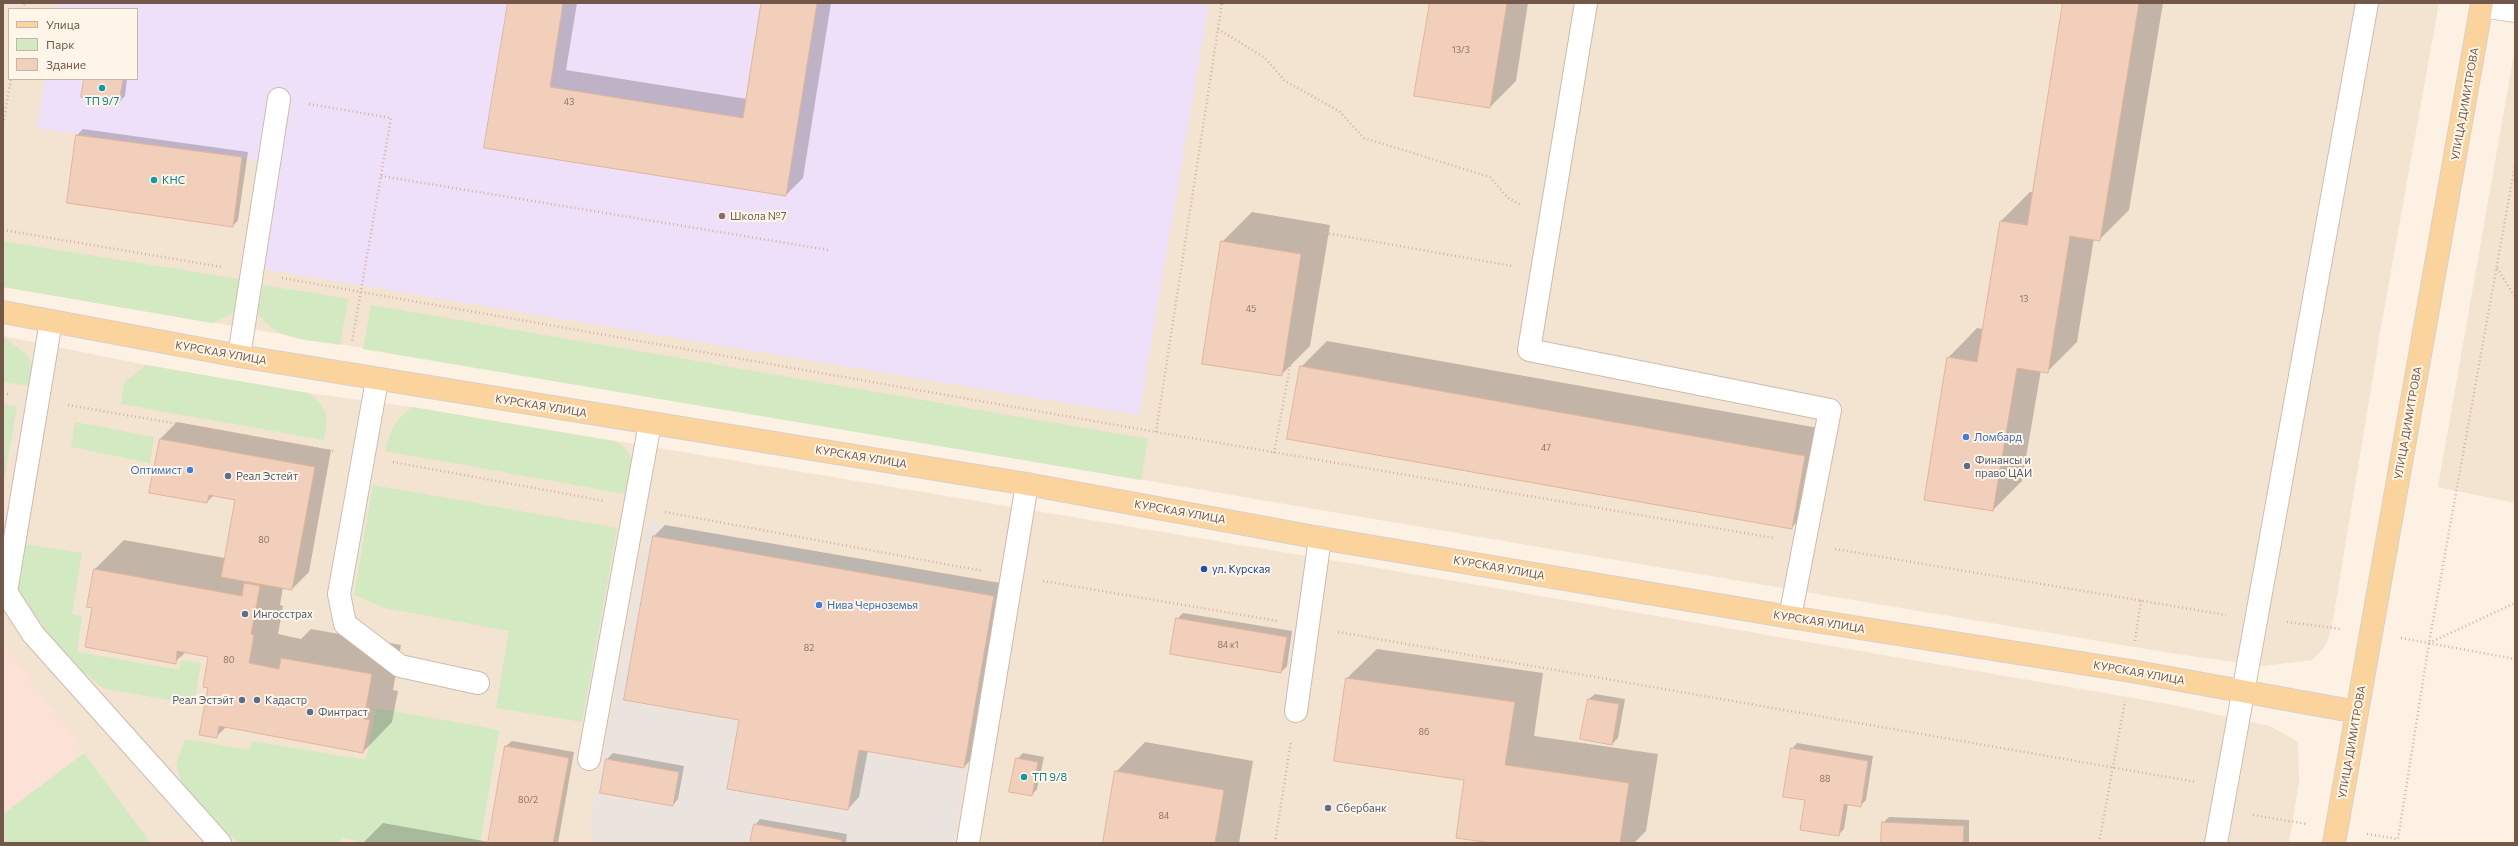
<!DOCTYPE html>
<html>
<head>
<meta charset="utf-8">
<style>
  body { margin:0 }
  #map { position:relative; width:2518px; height:846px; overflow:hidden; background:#fcf1e3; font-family:Commissioner,sans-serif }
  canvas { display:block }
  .frame { position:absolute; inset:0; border:4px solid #735749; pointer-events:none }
  .legend { position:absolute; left:8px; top:8px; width:130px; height:72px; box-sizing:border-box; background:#fff6e9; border:1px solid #c7b6a9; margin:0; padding:5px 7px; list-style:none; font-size:12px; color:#735749 }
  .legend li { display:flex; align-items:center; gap:8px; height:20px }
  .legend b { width:20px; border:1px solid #c7b6a9 }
</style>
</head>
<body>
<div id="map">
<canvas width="2518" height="846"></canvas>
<div class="frame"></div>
<ul class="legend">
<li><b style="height:5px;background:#fad49c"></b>Улица</li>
<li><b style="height:11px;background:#d3e9c2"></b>Парк</li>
<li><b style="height:11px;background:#f1cfbb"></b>Здание</li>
</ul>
</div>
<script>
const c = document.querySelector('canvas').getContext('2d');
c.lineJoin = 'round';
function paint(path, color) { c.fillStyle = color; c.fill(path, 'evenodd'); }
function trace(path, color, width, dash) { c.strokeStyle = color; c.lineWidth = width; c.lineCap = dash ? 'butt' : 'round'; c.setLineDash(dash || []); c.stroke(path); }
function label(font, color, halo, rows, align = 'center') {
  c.font = font + ' Commissioner,sans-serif'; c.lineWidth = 4; c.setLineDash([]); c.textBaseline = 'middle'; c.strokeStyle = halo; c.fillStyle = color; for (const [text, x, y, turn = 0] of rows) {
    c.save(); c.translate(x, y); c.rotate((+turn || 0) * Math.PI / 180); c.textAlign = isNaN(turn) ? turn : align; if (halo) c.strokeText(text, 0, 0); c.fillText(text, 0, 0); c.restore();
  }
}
paint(new Path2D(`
  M3,3H2439L2381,327L2332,626L2326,645L2313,660L2263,666L2177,654L1758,584L3,287ZM9,9H137V79H9Z
  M2515,48V503L2438,487Z
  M3,336L146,365L308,393L412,407L1378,568L2168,704L2270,726L2298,742L2299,782L2289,843H151L84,753L3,814Z`), '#f3e3d1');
paint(new Path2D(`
  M3,643L84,753L3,814Z`), '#fce1d7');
paint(new Path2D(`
  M648,522L998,586L953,843H595L590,824Z`), '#ebe4de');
paint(new Path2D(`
  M58,3H1209L1139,415L263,269L281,164L37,128L45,79H137V9H57Z`), '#eee0f8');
paint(new Path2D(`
  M3,241L244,280C239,310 240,311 212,323L3,287Z
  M263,285L348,299L340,345C308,339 279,342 258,314Z
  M371,305L1148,439L1141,480L363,349Z
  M3,337L26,354L37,371L34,387L3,382Z
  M146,365L308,393C328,407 329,416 324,440L121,404L124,383Z
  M3,404L17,407L3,484Z
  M412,407L618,442C639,462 637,468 631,495L386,451C389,430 396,420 412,407Z
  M75,422L154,437L150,463L71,447Z
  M373,485L617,528L582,722L496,708L509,631L385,608L354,595Z
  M23,544L82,553L72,614L82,617L77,652L179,670L181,660L201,663L194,705L103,688L48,642L16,594Z
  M376,708L499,730L480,843H366L342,838L340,843H238L183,786L176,765L185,739L249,750L252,741L366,760Z
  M84,753L151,843H3V814Z`), '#d3e9c2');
paint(new Path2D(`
  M509,3H577L566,70L747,99L762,3H831L803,178L786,195L485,147Z
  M1431,3H1528L1516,81L1490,107Z
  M2064,3H2163L2129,210L2100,239L2094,238L2077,342L2047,372L2041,370L2022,481L1993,510L1948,358L1977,328L1983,329L2001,221L2030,192H2033Z
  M85,79H127L125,96L119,102Z
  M83,129L248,152L238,220L233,226L68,203L77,135Z
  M1252,212L1330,225L1310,346L1281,375L1222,242Z
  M1327,341L1830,430L1817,502L1791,528L1301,367Z
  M177,422L331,450L309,572L292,589L283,587L280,605L283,606L278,634L301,639L311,629L401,645L393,690L398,691L392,722L363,752L226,727L216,737L209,687V656L186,652L175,662L94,607L95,569L124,540L225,558L236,499L214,495L207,502L150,492L160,439Z
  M665,525L1006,584L975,755L964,767L868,750L859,797L848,809L740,719L654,536Z
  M1183,613L1292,631L1287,666L1281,672L1177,619Z
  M1377,649L1543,673L1534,736L1658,754L1646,831L1634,843H1499L1466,779L1347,678Z
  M1595,694L1625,699L1618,738L1612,744L1589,699Z
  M512,741L574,752L558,843H363L383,823L489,842L506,746Z
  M1145,742L1253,761L1239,843H1104L1116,772Z
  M1797,743L1873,756L1866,800L1860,806L1848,804L1844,829L1838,835L1806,799L1792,749Z
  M613,753L684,766L678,799L673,805L607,759Z
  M1023,753L1044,757L1037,789L1032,795L1017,759Z
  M1889,817L1969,820V843H1882L1883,823Z
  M760,819L847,834L846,843H751L755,825Z`), '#0003');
const building = new Path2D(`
  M508,3H563L550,87L743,118L761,3H817L786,196L484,148Z
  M1430,3H1507L1490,108L1414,96Z
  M2063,3H2139L2100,241L2070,236L2048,373L2017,368L1993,511L1924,500L1947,357L1977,362L2000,221L2027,225Z
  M84,79H123L119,103L81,97Z
  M76,135L242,157L233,227L67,203Z
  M1221,241L1301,254L1282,376L1202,364Z
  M1300,366L1805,456L1792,529L1287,439Z
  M160,439L315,467L292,590L221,577L235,500L209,495L207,503L149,493Z
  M653,536L994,596L964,768L859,750L848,810L727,789L739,720L624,700Z
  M94,569L242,596L244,583L260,586L251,634L254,635L249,663L279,669L281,658L372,674L364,719L370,720L363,753L219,726L217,738L199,735L208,688L203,687L208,657L177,651L176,664L85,647L92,608L87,607Z
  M1176,618L1287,637L1281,673L1170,654Z
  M1346,678L1515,702L1505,765L1629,783L1620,843H1492L1456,838L1464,780L1334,761Z
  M1588,699L1619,704L1612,745L1580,739Z
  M505,746L569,758L553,843H488Z
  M1791,748L1868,761L1861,807L1844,804L1839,836L1800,830L1805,800L1783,797Z
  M1016,758L1038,762L1032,796L1009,792Z
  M606,759L679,772L673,806L600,793Z
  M1115,771L1224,790L1215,843H1103Z
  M1882,822L1964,826L1963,843H1881Z
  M754,824L842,840L841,843H750Z`);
paint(building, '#f1cfbb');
trace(building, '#e3b59b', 1);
const minor = new Path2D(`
  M1586,3L1529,350L1830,410L1790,617
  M2482,6L2515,11
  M51,321L6,592L33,634L220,843
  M239,356L279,99
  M377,380L339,594L345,624L400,666L478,683
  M1296,711L1320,538
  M589,759L650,423
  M968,843L1027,484
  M2216,843L2367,3`);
const major = new Path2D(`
  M3,312L239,356L1027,484L1320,538L1790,617L2131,671L2357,712
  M2334,843L2482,3`);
trace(minor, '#cfbbad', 24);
trace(major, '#d8d0cc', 24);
trace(new Path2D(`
  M23,9L25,3
  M1218,29L1265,58L1285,81L1339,111L1364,138L1490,177L1508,198L1521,205
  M309,104L391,118L352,342
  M3,124L11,79
  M381,176L829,250
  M3,230L222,267
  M2497,268L2515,297
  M282,278L1156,432L1774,538
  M3,394H8
  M68,405L333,451
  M1156,432L1222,3
  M1274,453L1315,231L1512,266
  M393,462L605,501
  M665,512L983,571
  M1835,549L2226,615
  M1043,581L1278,621
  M2287,622L2341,629
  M1338,632L2196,782
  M2401,638L2515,659
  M2135,641L2141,600
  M2429,643L2515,603
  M2253,815L2307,824
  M2367,834L2398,839L2429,643L2515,165
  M1275,843L1291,741
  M2099,843L2125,701`), '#d6b29e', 2.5, [1, 3]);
trace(minor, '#fff', 22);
trace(major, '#fad49c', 22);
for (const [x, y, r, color] of [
  [102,88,4,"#0f9aa8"],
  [154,180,4,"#0f9aa8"],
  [722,216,4,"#8d6e63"],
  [1966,437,4,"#3f7fe0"],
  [1967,466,4,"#5c6f8a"],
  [190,470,4,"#3f7fe0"],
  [228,476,4,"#5c6f8a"],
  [1204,569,4,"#1a4fb4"],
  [819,605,4,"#3f7fe0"],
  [245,614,4,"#5c6f8a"],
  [242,700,4,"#5c6f8a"],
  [257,700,4,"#5c6f8a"],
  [310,712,4,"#5c6f8a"],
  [1024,777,4,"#0f9aa8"],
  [1328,808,4,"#5c6f8a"]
]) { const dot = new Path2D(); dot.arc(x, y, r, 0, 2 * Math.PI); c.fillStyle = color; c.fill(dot); trace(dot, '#fff6e9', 1.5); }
label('9px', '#927566', null, [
  ["13/3",1461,50],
  ["43",569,102],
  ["13",2024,299],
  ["45",1251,309],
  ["47",1546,448],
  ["80",264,540],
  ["84 к1",1228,645],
  ["82",809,648],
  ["80",229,660],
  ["86",1424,732],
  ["88",1825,779],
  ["80/2",528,800],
  ["84",1164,816]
]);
label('11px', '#0d838f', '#fff6e9', [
  ["ТП 9/7",102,101,"center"],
  ["КНС",162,180],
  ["ТП 9/8",1032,777]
], 'left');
label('11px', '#735749', '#fff6e9', [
  ["УЛИЦА ДИМИТРОВА",2465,104,-80],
  ["КУРСКАЯ УЛИЦА",221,353,10],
  ["КУРСКАЯ УЛИЦА",541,406,9],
  ["УЛИЦА ДИМИТРОВА",2408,423,-80],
  ["КУРСКАЯ УЛИЦА",861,457,9],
  ["КУРСКАЯ УЛИЦА",1180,512,10],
  ["КУРСКАЯ УЛИЦА",1499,568,10],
  ["КУРСКАЯ УЛИЦА",1819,622,9],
  ["КУРСКАЯ УЛИЦА",2139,673,10],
  ["УЛИЦА ДИМИТРОВА",2352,742,-80]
]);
label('11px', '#785e54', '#fff6e9', [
  ["Школа №7",730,216]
], 'left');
label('11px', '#366cbe', '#fff6e9', [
  ["Ломбард",1974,437],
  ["Оптимист",182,470,"right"],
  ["Нива Черноземья",827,605]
], 'left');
label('11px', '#4e5e75', '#fff6e9', [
  ["Финансы и",1975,460],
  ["право ЦАИ",1975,473],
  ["Реал Эстейт",236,476],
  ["Ингосстрах",253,614],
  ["Реал Эстэйт",234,700,"right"],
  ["Кадастр",265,700],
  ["Финтраст",318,712],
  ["Сбербанк",1336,808]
], 'left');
label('11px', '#164399', '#fff6e9', [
  ["ул. Курская",1212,569]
], 'left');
</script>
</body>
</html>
